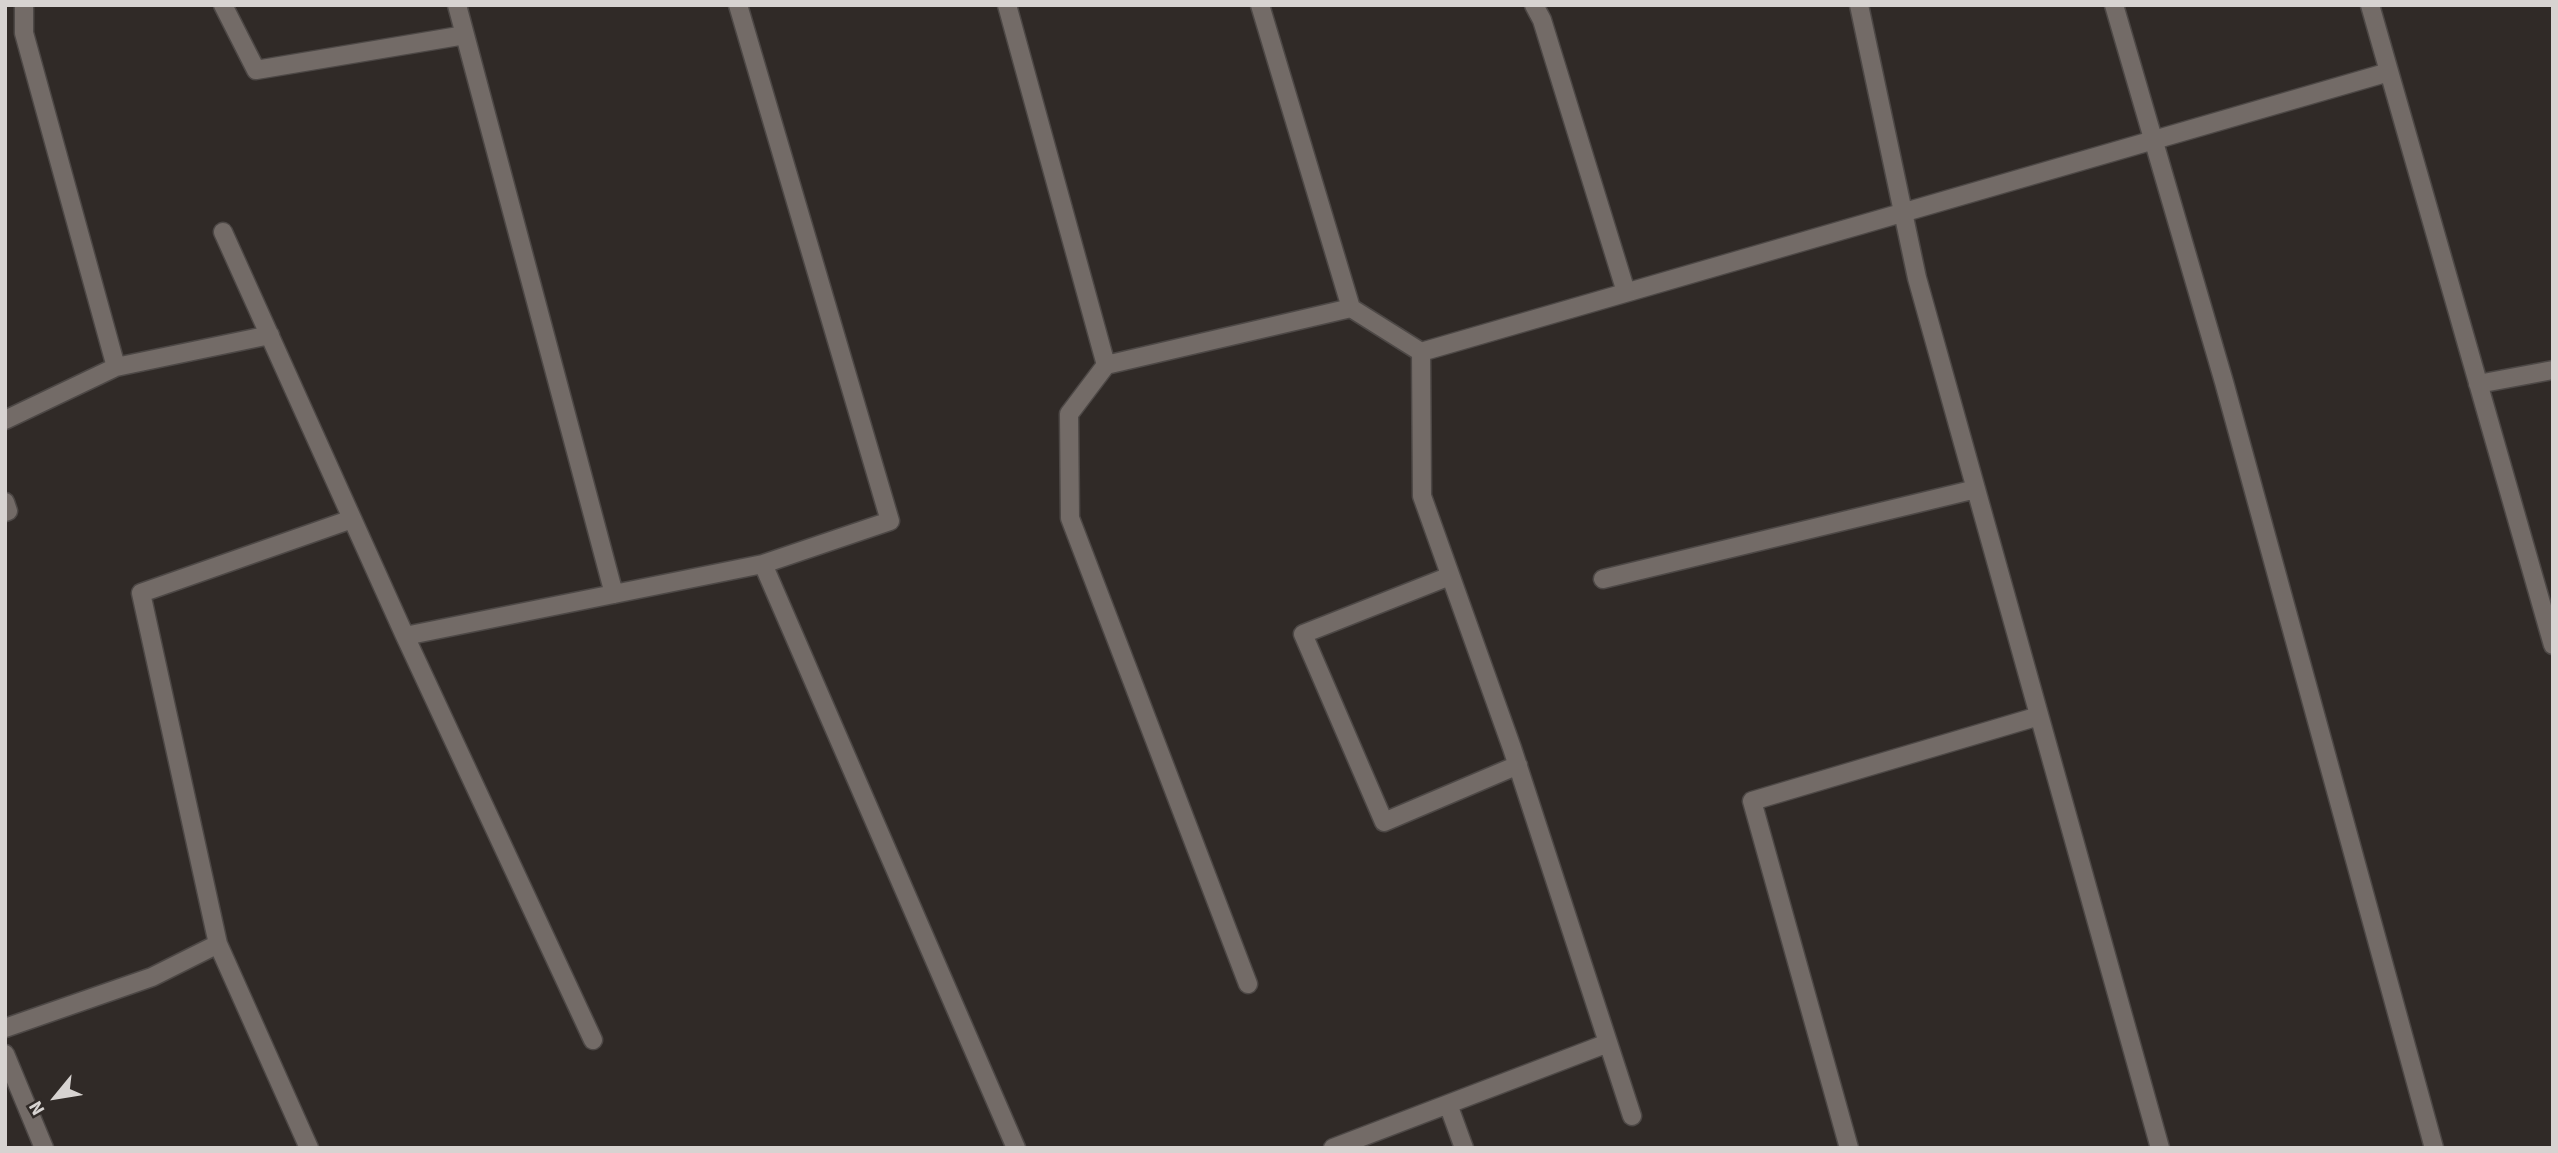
<!DOCTYPE html>
<html>
<head>
<meta charset="utf-8">
<style>
  body { margin:0 }
  #map { position:relative; width:2558px; height:1153px; overflow:hidden; background:#302a27; font-family:"Source Sans 3",sans-serif }
  canvas { display:block }
  .frame { position:absolute; inset:0; border:7px solid #d7d3d1; pointer-events:none }
  .north { position:absolute; left:21px; top:1062px; width:70px; height:70px; -webkit-text-stroke:5px #302a27; paint-order:stroke; rotate:240deg; font-size:19px; font-weight:700; line-height:28px; text-align:center; color:#d7d3d1 }
  .north::after { content:''; display:block; margin:auto; width:24px; height:32px; background:#d7d3d1; clip-path:polygon(50% 0,100% 100%,50% 72%,0 100%) }
</style>
</head>
<body>
<div id="map">
<canvas width="2558" height="1153"></canvas>
<div class="frame"></div>
<div class="north">N</div>
</div>
<script>
const c = document.querySelector('canvas').getContext('2d');
c.lineJoin = 'round';
function trace(path, color, width, dash) { c.strokeStyle = color; c.lineWidth = width; c.lineCap = dash ? 'butt' : 'round'; c.setLineDash(dash || []); c.stroke(path); }
const street = new Path2D(`
  M24,5V33L116,367
  M223,5L256,70L465,35
  M457,5L614,594
  M738,5L890,521L763,564L1016,1148
  M1007,5L1106,365
  M1260,5L1351,308
  M1534,5L1542,20L1626,292
  M1859,5L1917,278L2160,1148
  M2114,5L2224,382L2434,1148
  M2370,5L2553,645
  M223,232L405,636L593,1040
  M1421,352L1422,496L1512,748L1632,1116
  M2478,384L2553,370
  M5,420L116,367L270,335
  M5,502L8,511L5,512
  M1450,576L1303,634L1384,822L1518,765
  M1603,579L1976,489
  M405,636L763,564
  M1248,984L1070,518L1069,414L1106,365L1351,308L1421,352L2389,72
  M5,1028L152,977L218,944
  M5,1054L44,1148
  M1448,1104L1464,1148
  M309,1148L218,944L141,593L352,519
  M1333,1148L1608,1043
  M1849,1148L1752,801L2039,716`);
trace(street, '#4d4846', 21);
trace(street, '#736b67', 18);
</script>
</body>
</html>
